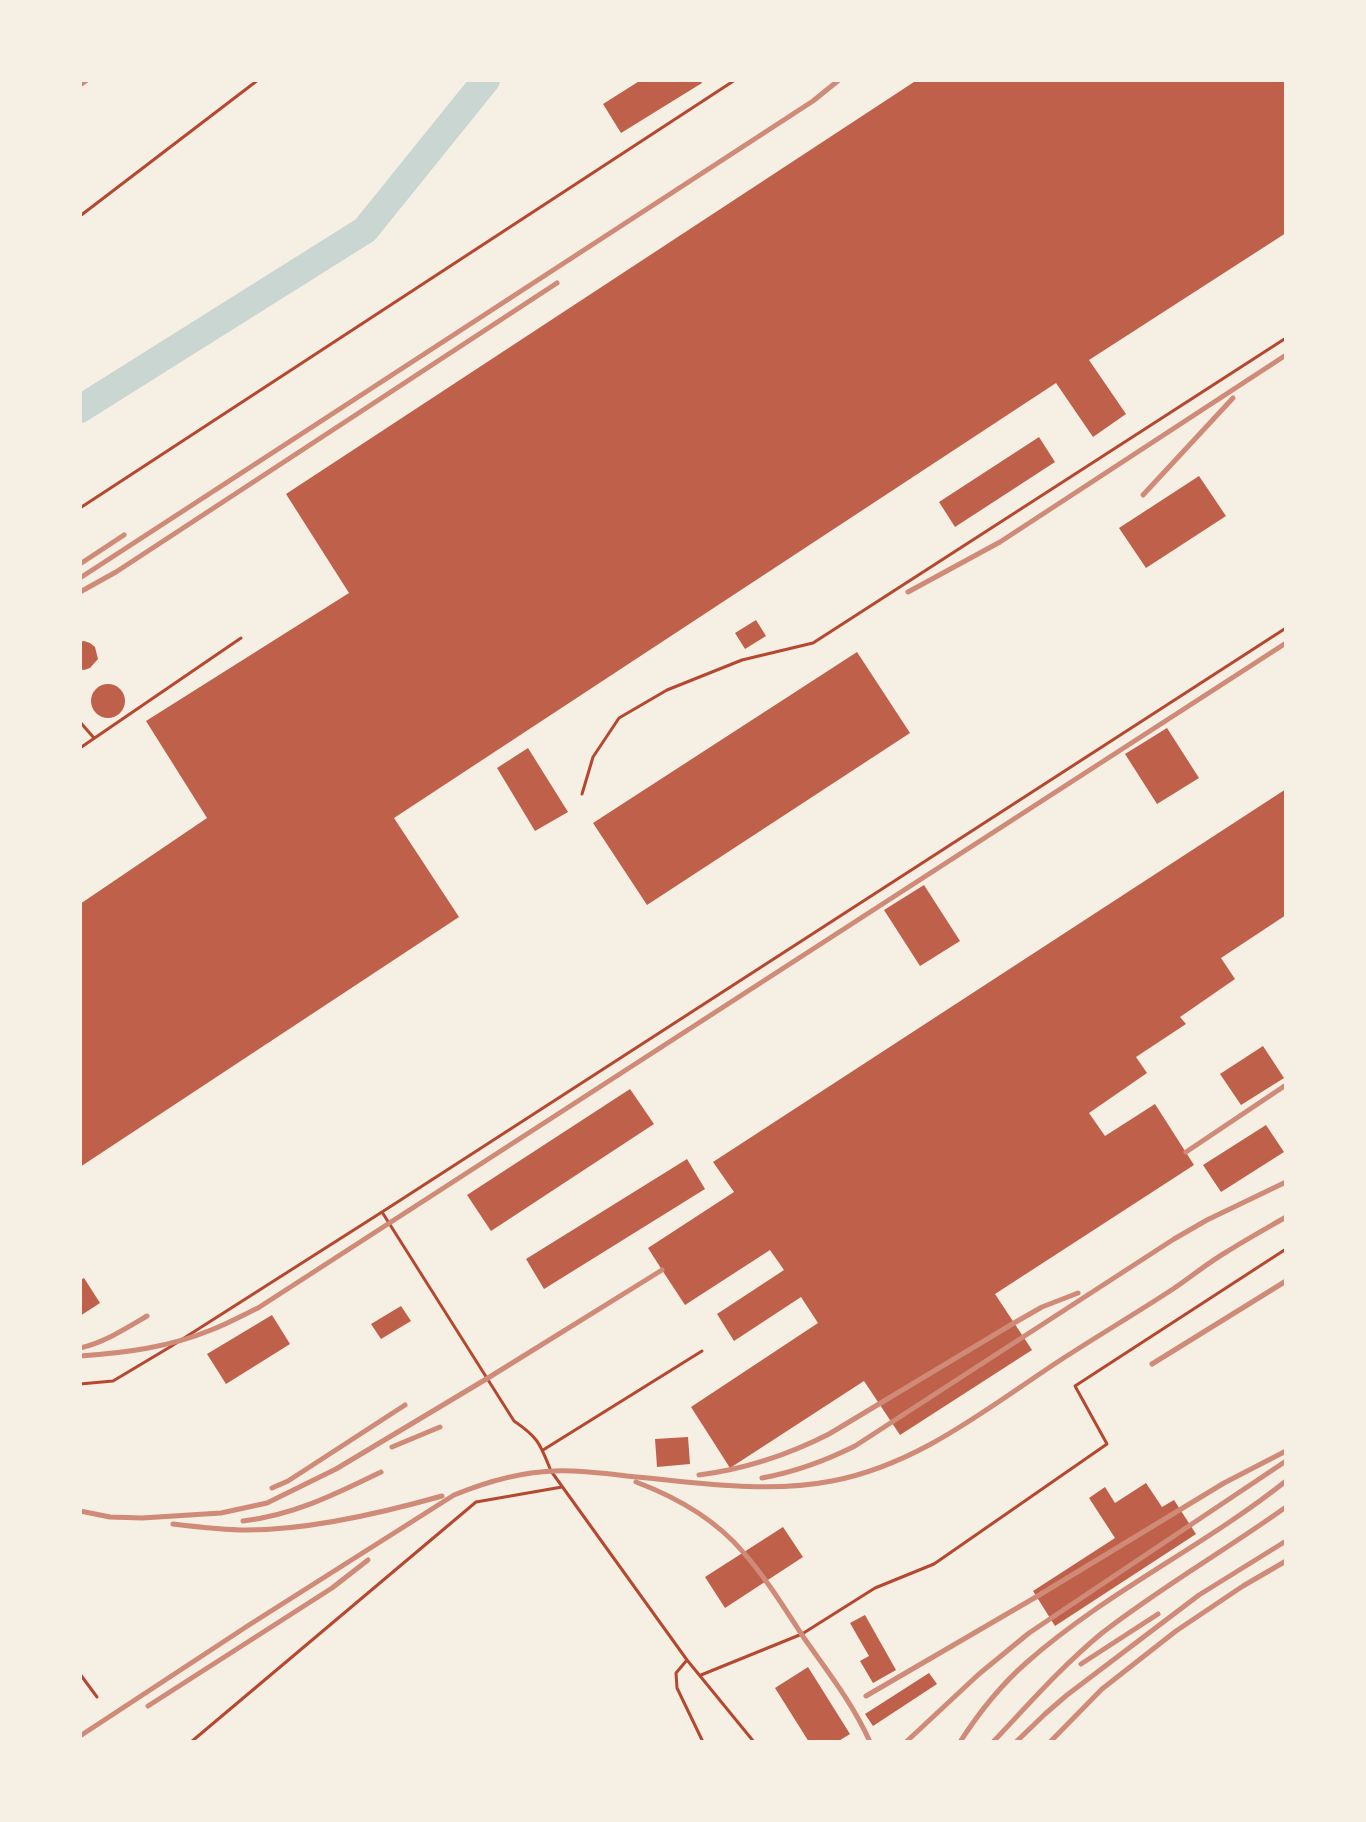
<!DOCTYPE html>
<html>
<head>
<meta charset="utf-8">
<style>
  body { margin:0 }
  #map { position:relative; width:1366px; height:1822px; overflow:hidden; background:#f6efe4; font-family:"Titillium Web",sans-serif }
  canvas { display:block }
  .frame { position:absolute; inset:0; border:82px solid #f6efe4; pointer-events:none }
</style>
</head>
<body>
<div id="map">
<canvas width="1366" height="1822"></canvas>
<div class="frame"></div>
</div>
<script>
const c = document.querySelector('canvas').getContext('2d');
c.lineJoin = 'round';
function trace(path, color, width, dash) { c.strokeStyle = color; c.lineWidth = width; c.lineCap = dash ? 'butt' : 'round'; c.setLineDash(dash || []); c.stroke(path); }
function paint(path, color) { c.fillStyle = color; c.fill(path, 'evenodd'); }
trace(new Path2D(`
  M80,409L365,230L486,80`), '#c9d6d2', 28);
paint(new Path2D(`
  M641,80H700L702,83L621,133L603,104Z
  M917,80H1286V233L1089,360L1126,414L1093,437L1056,383L394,818L459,917L80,1167V904L207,818L146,721L349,593L286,494Z
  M1039,437L1055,462L955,527L939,502Z
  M1199,476L1226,516L1146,568L1119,528Z
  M756,620L766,636L745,649L735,633Z
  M84,641L90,643L95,647L98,659L90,668L84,670L80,669V642Z
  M857,652L910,733L647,905L593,823Z
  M91 701a17 17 0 1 1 34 0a17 17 0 1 1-34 0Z
  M1167,728L1199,778L1157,804L1125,754Z
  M528,748L568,812L535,831L497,768Z
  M1286,789V915L1221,958L1235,979L1180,1017L1186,1024L1136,1057L1147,1073L1089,1113L1105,1136L1155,1104L1194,1165L995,1294L1032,1350L900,1435L864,1381L730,1468L691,1407L818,1323L801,1297L734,1341L717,1314L784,1270L770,1250L685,1305L662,1270L648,1248L734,1192L713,1162Z
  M924,885L960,941L920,966L884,910Z
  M1263,1046L1284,1078L1241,1105L1220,1074Z
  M630,1089L654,1124L491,1231L467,1195Z
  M1266,1125L1284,1152L1221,1192L1203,1165Z
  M687,1159L705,1189L544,1289L526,1259Z
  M84,1278L100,1303L80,1316V1280Z
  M401,1306L411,1321L381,1339L371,1324Z
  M272,1315L290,1344L226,1384L207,1354Z
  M688,1437L690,1464L657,1467L655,1439Z
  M1146,1483L1162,1507L1174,1500L1196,1534L1055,1626L1033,1591L1115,1538L1089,1498L1105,1487L1115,1503Z
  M783,1527L803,1557L725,1608L705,1577Z
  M865,1615L896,1670L873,1683L860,1661L869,1656L850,1623Z
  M808,1667L850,1734L837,1742H809L775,1688Z
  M929,1673L937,1684L873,1726L865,1714Z`), '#bf614a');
trace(new Path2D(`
  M80,216L258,80
  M80,508L735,80
  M80,722L94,738
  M80,748L241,638
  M582,794L593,757L619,718L667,690L742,660L813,643L1286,338
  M80,1384L113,1381L170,1347L382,1212
  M543,1450L702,1351
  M687,1660L676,1673L677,1688L703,1742
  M80,1674L97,1697
  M701,1675L802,1634L875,1588L934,1564L1107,1444L1075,1386L1286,1249
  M191,1742L476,1502L562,1487
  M754,1742L687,1660L551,1471C540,1444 539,1438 514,1421L382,1212L1286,628`), '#b5482f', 3);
trace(new Path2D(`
  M80,85L87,80
  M1143,495L1233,398
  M80,564L124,535
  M80,578L813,101L839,80
  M80,592L116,572L557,283
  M908,592L1000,542L1286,355
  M1186,1152L1286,1085
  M80,1348C105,1342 125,1329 147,1316
  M80,1356C125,1353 170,1347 211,1330C227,1324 243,1315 258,1308L1286,643
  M1152,1364L1286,1281
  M392,1447L440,1427
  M699,1475C745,1469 788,1455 829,1434L1014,1323L1042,1307L1078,1293
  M762,1478C795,1472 825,1461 855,1446L1174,1239L1207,1220L1286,1182
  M636,1482C676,1497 715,1519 743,1552C766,1578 785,1609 804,1638C828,1672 853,1704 870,1742
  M272,1488L288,1481L305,1470L405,1405
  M80,1511L110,1517L142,1518L221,1513L267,1503L336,1469L488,1378L662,1270
  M243,1521C294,1515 336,1494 381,1472
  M173,1524C198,1527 223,1530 247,1530C309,1530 382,1513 442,1496
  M1081,1664L1158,1614
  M866,1696L1036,1597L1224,1483L1286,1451
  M148,1706L332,1588L368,1560
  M80,1736L249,1625L454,1495C486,1482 519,1472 554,1471C578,1470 602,1473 627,1476C694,1482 765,1494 832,1481C917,1465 985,1410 1056,1363C1094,1338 1135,1314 1173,1289C1192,1276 1209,1262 1228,1251C1247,1239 1267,1228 1286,1217
  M906,1742L979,1674L1029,1633L1286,1461
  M960,1742C978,1714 1001,1685 1026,1663C1105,1593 1203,1547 1286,1481
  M993,1742C1028,1705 1062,1666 1102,1633C1161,1587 1226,1550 1286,1507
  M1016,1742L1045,1714L1067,1695L1199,1595L1286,1541
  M1050,1742L1102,1689L1176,1631L1243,1586L1286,1561`), '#cf8b77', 5);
</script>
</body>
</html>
